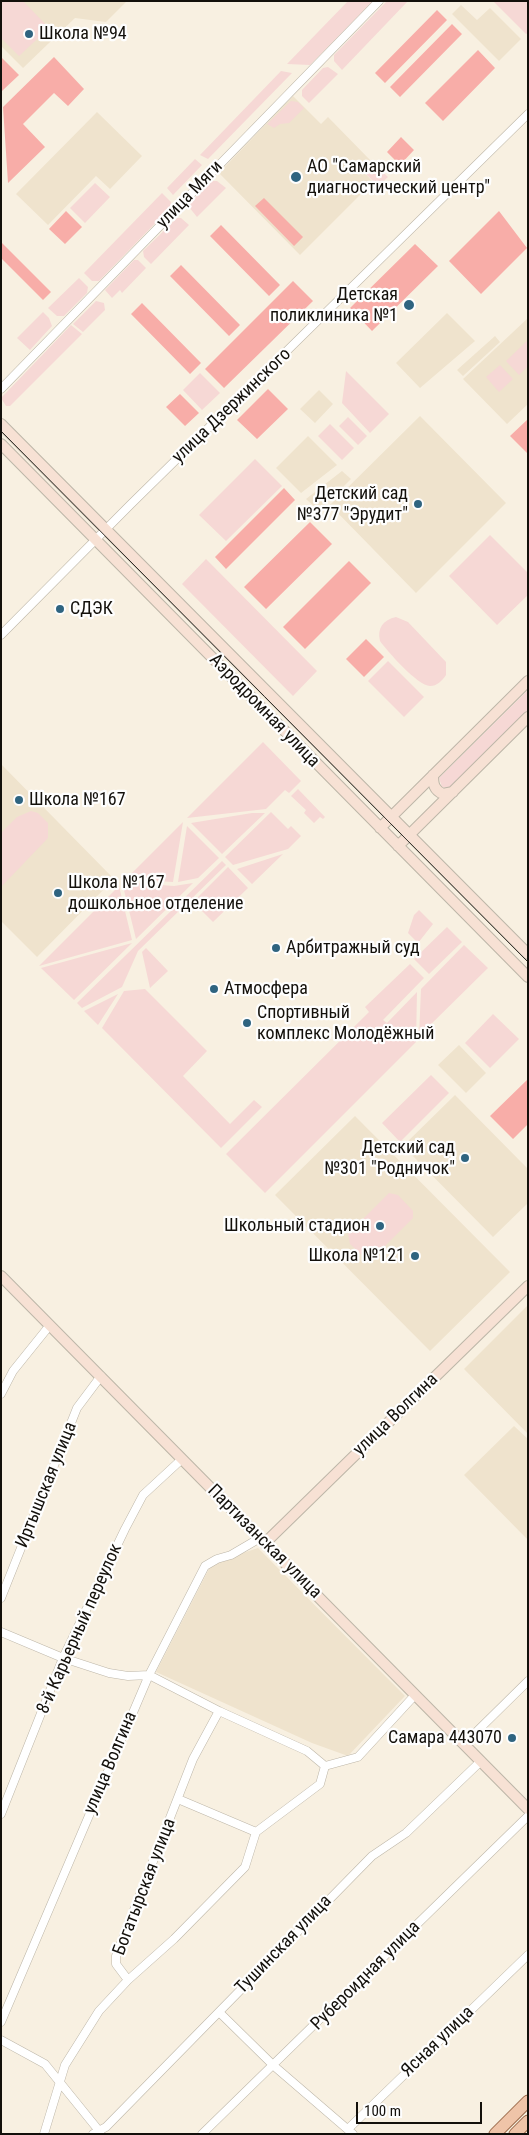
<!DOCTYPE html>
<html>
<head>
<meta charset="utf-8">
<style>
  body { margin:0 }
  #map { position:relative; width:529px; height:2135px; overflow:hidden; background:#f8f0e1; font-family:"Roboto Condensed",sans-serif }
  canvas { display:block }
  .frame { position:absolute; inset:0; border:2px solid #13100b; pointer-events:none }
  .scale { position:absolute; left:356px; top:2102px; width:126px; height:22px; box-sizing:border-box; border:2px solid #13100b; border-top:0; padding-left:6px; font-size:15px; line-height:18px; white-space:nowrap; color:#13100b; -webkit-text-stroke:4px #fefefe; paint-order:stroke }
</style>
</head>
<body>
<div id="map">
<canvas width="529" height="2135"></canvas>
<div class="frame"></div>
<div class="scale">100 m</div>
</div>
<script>
const c = document.querySelector('canvas').getContext('2d');
c.lineJoin = 'round';
function paint(path, color) { c.fillStyle = color; c.fill(path, 'evenodd'); }
function trace(path, color, width, dash) { c.strokeStyle = color; c.lineWidth = width; c.lineCap = dash ? 'butt' : 'round'; c.setLineDash(dash || []); c.stroke(path); }
function label(font, color, halo, rows, align = 'center') {
  c.font = font + ' "Roboto Condensed",sans-serif'; c.lineWidth = 4.5; c.setLineDash([]); c.textBaseline = 'middle'; c.strokeStyle = halo; c.fillStyle = color; for (const [text, x, y, turn = 0] of rows) {
    c.save(); c.translate(x, y); c.rotate((+turn || 0) * Math.PI / 180); c.textAlign = isNaN(turn) ? turn : align; if (halo) c.strokeText(text, 0, 0); c.fillText(text, 0, 0); c.restore();
  }
}
paint(new Path2D(`
  M1,1H127L106,22L75,18L23,68L1,46Z
  M461,5L477,20L490,8L521,39L499,61L452,14Z
  M293,96L321,124L328,117L372,162L363,171L373,182L300,255L219,173Z
  M97,112L142,156L110,189L96,176L48,225L16,194Z
  M447,313L475,341L420,388L396,363Z
  M528,318V404L507,424L463,379Z
  M495,336L500,342L463,376L457,370Z
  M319,390L333,404L315,423L300,409Z
  M420,416L506,503L416,593L330,505Z
  M308,436L337,465L301,493L276,468Z
  M342,471L351,479L319,511L306,499Z
  M1,764L114,879L37,957L1,921Z
  M459,1045L486,1073L466,1093L438,1065Z
  M455,1095L528,1169V1203L493,1237L403,1146Z
  M355,1116L510,1272L430,1351L275,1195Z
  M528,1305V1434L464,1369Z
  M514,1426L528,1439V1540L464,1475Z
  M258,1548L405,1696L348,1756L312,1743L156,1672L209,1569L219,1561Z`), '#efe3cd');
paint(new Path2D(`
  M1,1H23L49,28L19,56L1,38Z
  M348,1H373L310,65L287,64Z
  M387,1H408L342,70L334,61V55Z
  M493,1H528V33L526,34Z
  M328,67L338,74L309,103L302,96V90L323,68Z
  M281,71L292,73L208,159L200,155Z
  M291,101L298,102L304,108L289,123L280,124L274,128L267,124Z
  M195,159L202,165L173,195L167,188Z
  M373,163L388,177L378,186L364,172Z
  M212,181H217L226,188L197,217L189,207V204Z
  M95,183L110,197L85,223L70,208Z
  M162,193L171,202L170,208L99,281H92L84,273Z
  M177,218H181L189,225L151,264L144,257L143,251Z
  M134,260H138L146,268L122,293L120,290L112,298L105,290Z
  M79,278L88,287L87,293L64,316H57L48,308Z
  M96,301L104,303L105,310L83,332L73,324Z
  M43,312L49,318L52,326L30,350L17,338Z
  M71,325L82,334L10,406H6L1,398Z
  M528,340V366L519,375L506,361Z
  M500,365L513,379L499,392L486,377Z
  M346,371L389,414L370,433L342,403Z
  M200,373L220,393L202,410L183,390Z
  M348,417L367,436L358,445L339,426Z
  M330,424L354,448L342,460L318,436Z
  M255,459L282,486L226,541L199,515Z
  M490,535L528,573V595L497,625L449,576Z
  M206,559L317,671L293,696L182,584Z
  M396,617L408,622L446,662V675C442,681 437,686 430,686C418,686 387,651 380,641C377,628 383,620 396,617Z
  M388,661L424,697L404,717L368,681Z
  M528,690V712L450,789L442,787L439,778Z
  M263,742L301,781L289,793L285,790L266,809L187,818Z
  M298,789L325,817L323,819L320,817L314,823L304,813L306,810L291,796Z
  M31,811L38,813L48,823V838L1,887V833L17,817Z
  M271,812L288,829L291,826L301,836L288,849L233,865L225,857Z
  M252,813H265L222,854L191,823Z
  M183,822L173,882L126,879Z
  M187,826L219,858L198,878L178,882Z
  M283,854L252,884L237,869Z
  M222,861L226,865L138,951L122,987L82,1008L77,1003Z
  M228,867L248,888L213,922L193,902Z
  M122,882L174,886L193,883L136,939Z
  M119,886L132,940L39,966Z
  M419,910L433,924L418,943L408,933L414,915Z
  M447,927L462,942L429,974L414,959Z
  M132,943L74,1000L41,968Z
  M464,945L488,968L419,1036L421,989Z
  M146,948L168,971L150,988L142,952Z
  M410,964L424,978L383,1020L387,1023L417,992L416,1042L265,1193L226,1154L369,1012L365,1007Z
  M145,989L207,1051L183,1076L230,1124L254,1100L262,1107L221,1148L102,1028L124,991Z
  M118,994L98,1025L84,1011Z
  M493,1014L519,1039L490,1068L465,1043Z
  M431,1075L449,1093L400,1142L382,1123Z
  M389,1193L398,1195L413,1211V1218L375,1256L365,1258L350,1244L348,1234Z`), '#f6d8d5');
paint(new Path2D(`
  M437,10L447,20L385,83L375,73Z
  M452,24L462,34L400,97L390,87Z
  M478,50L495,68L443,121L425,103Z
  M1,57L19,75L2,91Z
  M54,57L84,89L68,106L54,93L23,124L45,147L8,183L3,107Z
  M401,137L414,150L400,165L387,152Z
  M264,198L303,237L294,246L255,206Z
  M66,211L82,227L65,244L49,229Z
  M499,211L527,248L481,294L449,261Z
  M221,225L280,285L269,296L210,236Z
  M1,242L51,292L43,300L1,258Z
  M415,244L438,266L372,331L350,308Z
  M181,265L240,325L229,336L170,276Z
  M293,281L313,301L224,388L205,369Z
  M142,303L201,363L190,374L131,314Z
  M268,389L288,409L257,439L237,420Z
  M180,394L199,413L185,426L166,407Z
  M528,419V454L510,436Z
  M284,488L295,500L226,569L215,557Z
  M310,522L332,544L266,609L244,587Z
  M349,561L371,583L305,649L283,627Z
  M366,639L384,657L364,677L346,659Z
  M528,1079V1124L513,1139L490,1116Z`), '#f8ada8');
const street = new Path2D(`
  M1,389L379,1
  M1,635L130,505L528,114
  M1,1394L13,1371L50,1325
  M1,1598L77,1408L101,1376
  M1,1632L63,1658L109,1673L128,1676L149,1675L219,1711L307,1751L325,1766
  M464,1744L528,1681
  M325,1766L358,1757L415,1695
  M178,1799L256,1832
  M1,1814L63,1658L125,1529L143,1495L182,1459
  M128,1980L116,1964V1956L193,1759L219,1711
  M219,2012L274,2066L353,2134
  M1,2022L149,1675L205,1566L217,1559L231,1555L260,1538
  M1,2040L45,2064L100,2132
  M348,2129L528,1955
  M44,2134L65,2065L99,2011L128,1980L174,1939L245,1867L256,1832L320,1784L325,1766
  M93,2134L106,2127L372,1856L406,1833L481,1761
  M202,2134L528,1816`);
const secondary = new Path2D(`
  M1,424L528,954
  M1,444L528,977
  M433,775C433,784 434,790 443,794L453,792
  M380,828L528,681
  M398,846L528,717
  M1,1276L528,1809
  M265,1543L528,1286`);
const primary = new Path2D(`
  M495,2134L528,2101
  M515,2134L528,2121`);
trace(street, '#bdb6a8', 9);
trace(secondary, '#bdb6a8', 12);
trace(primary, '#9b6b4b', 13);
trace(street, '#fff', 8);
trace(secondary, '#f7e1d4', 10);
trace(primary, '#efc4a8', 11);
trace(new Path2D(`
  M1,431L528,962`), '#302c26', 1);
for (const [x, y, r, color] of [
  [29,34,5,"#2f6480"],
  [296,177,6,"#2f6480"],
  [409,305,6,"#2f6480"],
  [418,504,5,"#2f6480"],
  [60,609,5,"#2f6480"],
  [19,800,5,"#2f6480"],
  [58,893,5,"#2f6480"],
  [276,948,5,"#2f6480"],
  [214,989,5,"#2f6480"],
  [247,1023,5,"#2f6480"],
  [465,1158,5,"#2f6480"],
  [380,1226,5,"#2f6480"],
  [415,1256,5,"#2f6480"],
  [512,1738,5,"#2f6480"]
]) { const dot = new Path2D(); dot.arc(x, y, r, 0, 2 * Math.PI); c.fillStyle = color; c.fill(dot); trace(dot, '#fefefe', 2); }
label('18px', '#13100b', '#fefefe', [
  ["Школа №94",39,34],
  ["АО \"Самарский",307,167],
  ["диагностический центр\"",307,188],
  ["Детская",398,295,"right"],
  ["поликлиника №1",398,316,"right"],
  ["Детский сад",408,494,"right"],
  ["№377 \"Эрудит\"",408,515,"right"],
  ["СДЭК",70,609],
  ["Школа №167",29,800],
  ["Школа №167",68,883],
  ["дошкольное отделение",68,904],
  ["Арбитражный суд",286,948],
  ["Атмосфера",224,989],
  ["Спортивный",257,1013],
  ["комплекс Молодёжный",257,1034],
  ["Детский сад",455,1148,"right"],
  ["№301 \"Родничок\"",455,1169,"right"],
  ["Школьный стадион",370,1226,"right"],
  ["Школа №121",405,1256,"right"],
  ["Самара 443070",502,1738,"right"]
], 'left');
label('18px', '#13100b', '#fefefe', [
  ["улица Мяги",190,195,-46],
  ["улица Дзержинского",232,406,-44],
  ["Аэродромная улица",264,711,46],
  ["улица Волгина",396,1415,-44],
  ["Иртышская улица",47,1485,-68],
  ["Партизанская улица",264,1542,45],
  ["8-й Карьерный переулок",80,1629,-66],
  ["улица Волгина",111,1763,-67],
  ["Богатырская улица",145,1887,-69],
  ["Тушинская улица",284,1945,-46],
  ["Рубероидная улица",366,1976,-45],
  ["Ясная улица",438,2042,-44]
]);
</script>
</body>
</html>
